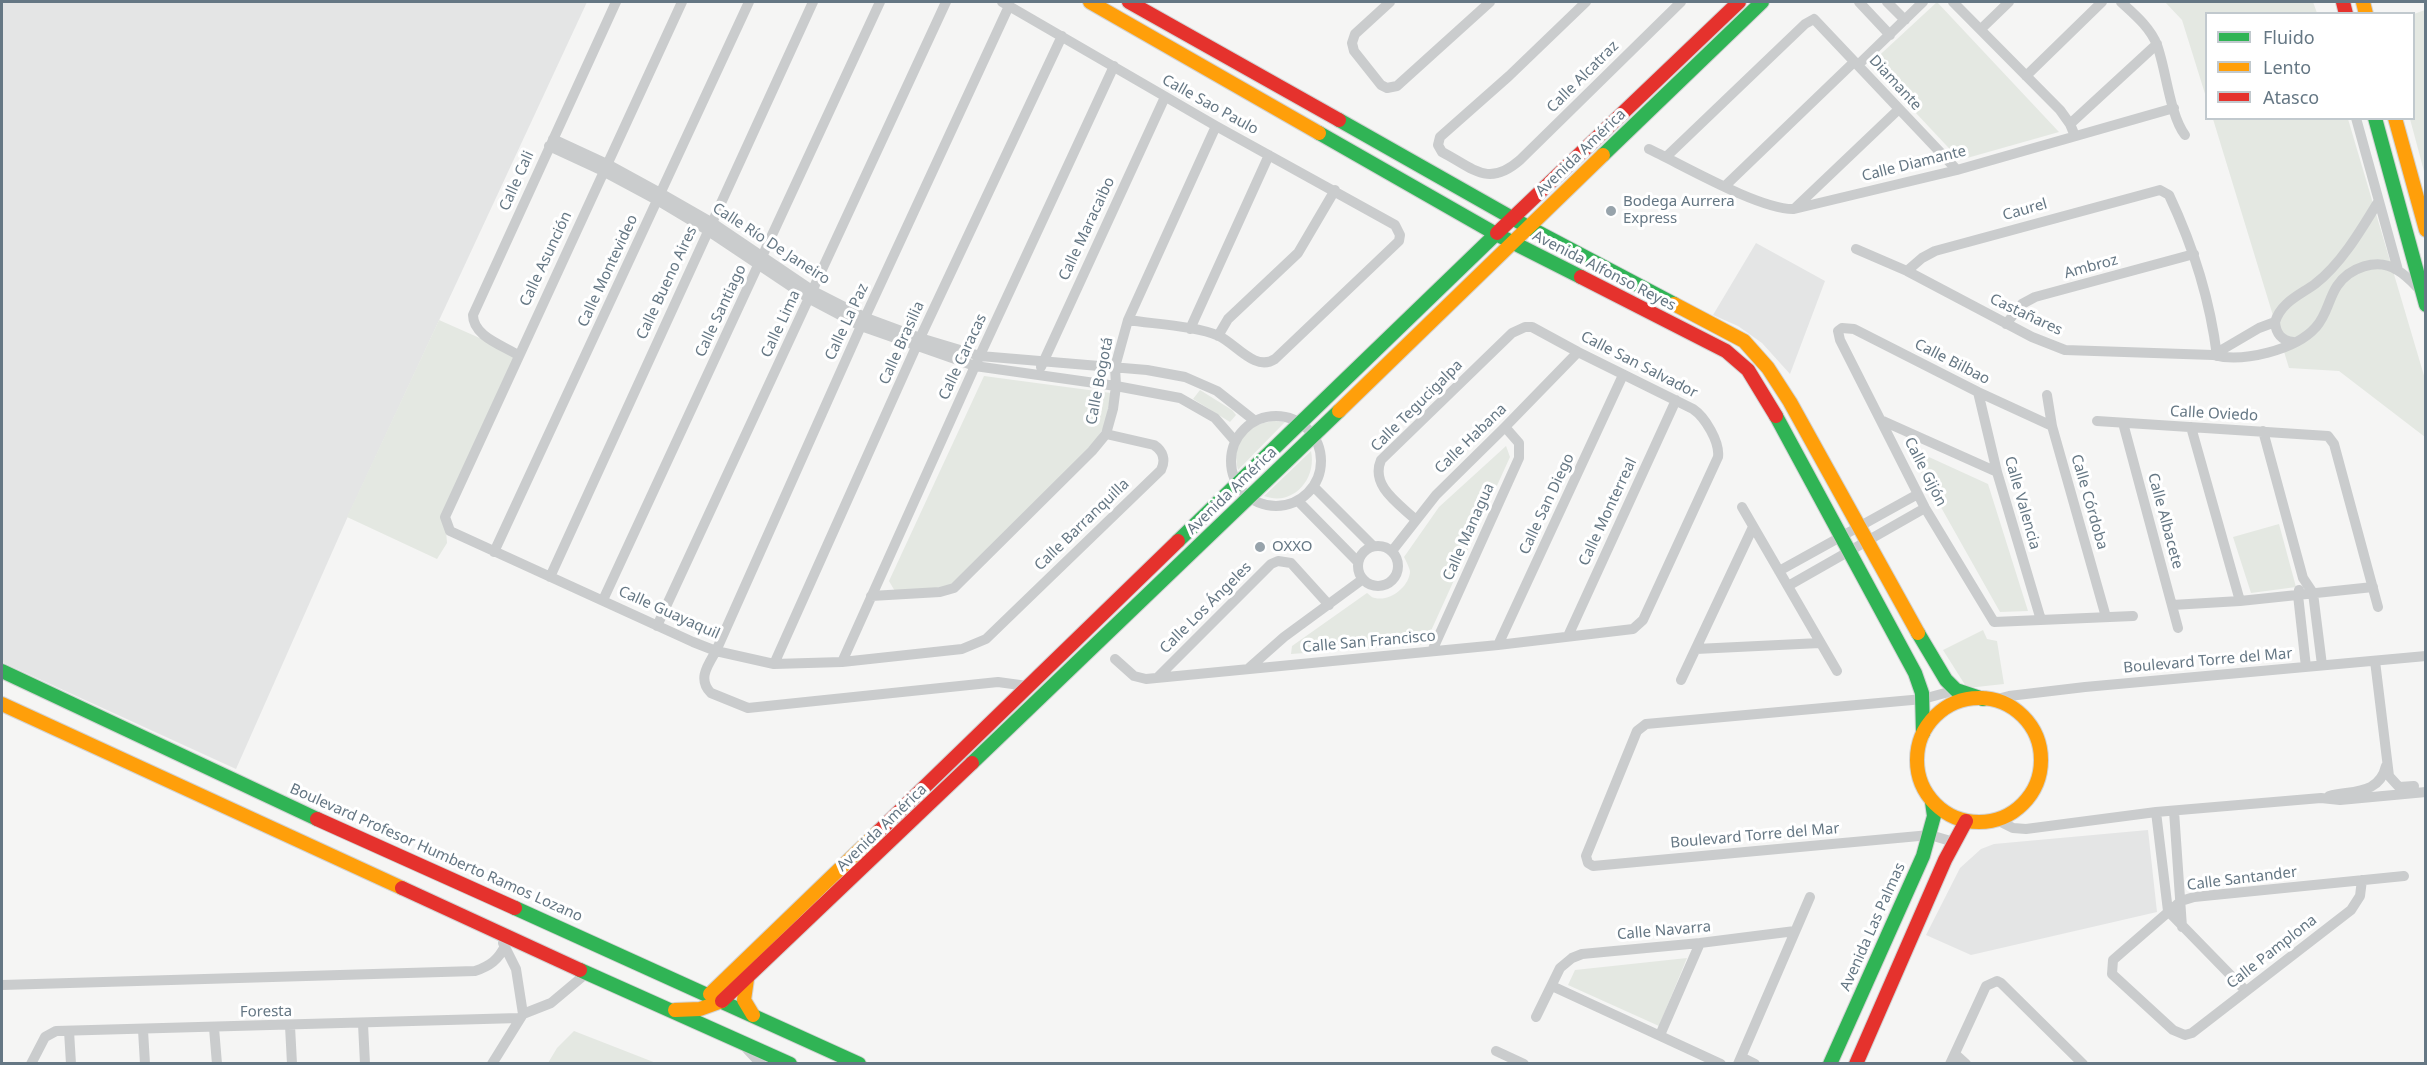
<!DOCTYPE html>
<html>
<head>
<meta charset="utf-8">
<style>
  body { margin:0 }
  #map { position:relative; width:2427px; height:1065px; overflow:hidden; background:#f5f5f4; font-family:"Noto Sans",sans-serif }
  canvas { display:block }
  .frame { position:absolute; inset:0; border:3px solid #657784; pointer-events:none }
  .legend { position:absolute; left:2205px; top:12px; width:210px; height:108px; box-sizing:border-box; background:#fff; border:2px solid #c1c9ce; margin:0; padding:8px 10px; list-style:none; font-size:18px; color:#657784 }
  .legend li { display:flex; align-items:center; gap:12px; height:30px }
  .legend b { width:30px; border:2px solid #c1c9ce }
</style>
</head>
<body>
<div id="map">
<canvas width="2427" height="1065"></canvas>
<div class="frame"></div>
<ul class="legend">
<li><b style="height:8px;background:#30b455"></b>Fluido</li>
<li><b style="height:8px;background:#ff9f0a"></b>Lento</li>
<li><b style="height:8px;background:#e5322d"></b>Atasco</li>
</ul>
</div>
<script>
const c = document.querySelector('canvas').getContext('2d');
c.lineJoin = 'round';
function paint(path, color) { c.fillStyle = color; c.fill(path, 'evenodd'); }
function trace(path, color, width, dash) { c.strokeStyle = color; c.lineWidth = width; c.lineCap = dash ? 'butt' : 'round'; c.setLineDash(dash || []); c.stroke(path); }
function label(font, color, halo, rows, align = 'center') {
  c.font = font + ' "Noto Sans",sans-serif'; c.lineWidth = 6; c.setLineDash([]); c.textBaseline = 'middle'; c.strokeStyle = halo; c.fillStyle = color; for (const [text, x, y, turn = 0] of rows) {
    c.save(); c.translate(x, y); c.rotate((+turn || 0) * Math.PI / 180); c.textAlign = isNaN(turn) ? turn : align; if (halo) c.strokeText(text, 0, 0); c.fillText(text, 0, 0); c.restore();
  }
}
paint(new Path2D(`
  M2,2H587L349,514L236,769L2,662Z
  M1756,243L1825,281L1790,374L1762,343L1738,326L1713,315Z
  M2148,830L2157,912L1971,955L1926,935L1960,868L1981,849L1994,844Z`), '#e4e5e5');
paint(new Path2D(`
  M1937,2L2059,132L1960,160L1870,64Z
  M2165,2H2313L2317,13L2206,14V97L2182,20Z
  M2425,10H2426L2425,175L2410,119L2414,118V14Z
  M2213,119H2348L2425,379V437L2339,371L2289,368Z
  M439,320L518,355L445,517L447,543L437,559L347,517Z
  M984,376L1111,393L1105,425L1092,447L950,586L896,593L889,581Z
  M1200,390L1232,410L1236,415L1230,422L1193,399Z
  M1275,421L1285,422L1238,470C1231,440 1246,424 1275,421Z
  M1506,446L1510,457L1425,644L1291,654L1292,646L1367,593C1370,595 1372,598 1375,598C1390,602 1410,586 1410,571C1409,567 1406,561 1404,557L1439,507Z
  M1907,447L1988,484L2028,611L2000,612Z
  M1311,451C1317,479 1293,507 1264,496Z
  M2279,524L2296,587L2251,593L2233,537Z
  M1983,630L1987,639L1997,641L2004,684L1967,688L1943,650Z
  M1687,958L1659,1026L1568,985L1575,970Z
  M574,1031L656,1063H548L557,1048Z`), '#e4e8e2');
const fast = new Path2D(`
  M2375,118L2426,305
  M1339,120L1528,227L1674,304
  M1319,133L1496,234L1581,277
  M1603,155L1762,2
  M1776,416L1915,673L1922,693L1923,733
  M1178,541L1497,233
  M1918,633L1946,680L1956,690L1983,699
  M2,671L317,819
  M972,763L1339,411
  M515,908L859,1064
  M580,970L790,1064
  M1830,1064L1923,856L1934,816L1932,802`);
const slow = new Path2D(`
  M1090,2L1319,133
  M2363,2L2366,14
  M2395,118L2426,230
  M1674,304L1744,341L1768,368L1790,402L1918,633
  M1339,411L1603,155
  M1917 760a62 62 0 1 1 124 0a62 62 0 1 1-124 0Z
  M2,704L402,888
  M747,979L744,1000L753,1015
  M710,994L879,831
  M675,1010L700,1009L722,1001`);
const jam = new Path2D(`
  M1129,2L1339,120
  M2343,2L2346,14
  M1497,233L1739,2
  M1581,277L1726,351L1748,370L1776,416
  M317,819L515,908
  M879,831L1178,541
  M402,888L580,970
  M722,1001L972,763
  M1856,1064L1945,860L1966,821`);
trace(fast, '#d2d3d4', 16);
trace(slow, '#d2d3d4', 16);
trace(jam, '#d2d3d4', 16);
trace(new Path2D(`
  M682,2L445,517L450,531L693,642L716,651L774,664L842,662L962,649L986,639L1161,470C1166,460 1163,451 1154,445L1106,434
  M1002,2L1216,126L1395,225L1400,235L1399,241L1275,359C1255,372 1236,344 1219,336C1197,326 1153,324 1128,320
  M1390,2L1355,34L1352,43L1354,51L1381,85L1387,88L1397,86L1490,2
  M1586,2L1509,76L1440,137L1438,145L1442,152C1473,168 1488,188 1520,160L1681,2
  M1859,2L1890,35
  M1887,2L1905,20
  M1953,2L2060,110L2070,124L2075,136
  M2121,2C2134,14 2150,27 2157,45C2166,69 2170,116 2185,135
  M1009,6L861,326L716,651C708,665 697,679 711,693L748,708L998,682L1027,686
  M1981,29L2009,2
  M1858,65L1923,2
  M2026,76L2102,2
  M2356,118L2398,270
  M2070,124L2157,44
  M553,139L607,164L660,193L711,222L813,291L866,318L920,338L980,356L1147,370L1185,377L1217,391L1255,421
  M549,146L603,171L657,200L707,230L810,299L861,326L975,366L1116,386L1180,398L1215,418L1235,441
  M1649,149C1683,165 1760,210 1794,209L1957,170L2174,108
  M1666,157L1805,24L1814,19L1957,170
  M1725,186L1854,62
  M1795,208L1899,109
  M1856,249L1907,271L2032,337L2065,350L2213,355C2242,363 2296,350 2316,327C2327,315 2328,300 2337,286C2349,268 2377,257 2397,270C2406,275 2414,284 2421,291
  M1907,271L1922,258L1935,251L2160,190L2169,195C2193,246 2210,299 2217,356
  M2275,322C2276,334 2281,340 2293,342
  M2006,324L2022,304L2035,297L2194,254
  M1190,329L1269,155
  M1218,336L1228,319L1298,253L1335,190
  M518,355C502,345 473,336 473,315L616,2
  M2213,355L2259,328L2275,322C2281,302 2300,295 2315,284C2341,264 2361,230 2378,202
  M1041,367L1165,97
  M1978,392L1997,472L2041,620
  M2047,395L2052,426L2106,617
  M1231 461a45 45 0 1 1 90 0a45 45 0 1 1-90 0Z
  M1883,421L1997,472
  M2097,421L2328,436L2334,444L2378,607
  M2123,423L2178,628
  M2052,426L1978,392L1854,329L1842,328L1838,331L1840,340L1925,508L1994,622L2133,616
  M2191,427L2240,601
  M2263,431L2303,578L2313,593L2322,665
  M1314,487L1373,546
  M1298,501L1358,562
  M1742,507L1837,671
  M1358 566a20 20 0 1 1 40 0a20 20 0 1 1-40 0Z
  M1392,551L1436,495L1505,427L1578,352
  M494,552L749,2
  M1779,571L1918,494
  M550,577L813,2
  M1788,586L1925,508
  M2299,590L2298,595L2306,667
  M871,596L940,592L954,588L1092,451L1106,434L1113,409L1116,386L1115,367L1128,320L1216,126
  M603,600L880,2
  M2172,605L2240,601L2373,587
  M657,626L946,2
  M1568,636L1676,400
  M1498,645L1623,375
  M1696,649L1820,643
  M1432,651L1519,458V443L1505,427
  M1115,659L1134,676L1146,679L1498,645L1633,629L1643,620L1718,457C1720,442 1705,417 1693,409L1578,352L1532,327H1525L1512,333L1381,460C1370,486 1399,504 1416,520
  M2375,661L2389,776L2399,787L2414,786
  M842,662L975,366L1114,66
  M774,664L920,338L1062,36
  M1249,668L1284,637L1363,579
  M1158,677L1271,564L1278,561L1291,563L1329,605
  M1681,680L1753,527
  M1993,700L2009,696L2085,687L2426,656
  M2329,796C2353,790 2379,795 2386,766
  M2174,811L2182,927
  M2156,812L2168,911L2246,991
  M1997,820L2013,828L2026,829L2156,812L2321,798L2340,800L2426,792
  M1954,842L1930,835L1593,866L1588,863L1586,856L1637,731L1646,724L1923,699L1956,690
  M2362,880L2360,896L2351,910L2192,1033L2185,1035L2173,1030L2112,974L2113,960L2181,901L2194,897L2404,876
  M503,943L516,969L523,1014
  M2,985L475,971C490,966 498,960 505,946
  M1552,986L1721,1064
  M1536,1017L1560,968L1572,958L1582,954L1700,943L1795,931
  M363,1024L365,1064
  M290,1026L292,1064
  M214,1028L217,1064
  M143,1030L145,1064
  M69,1031L71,1064
  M1660,1035L1700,943
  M747,1049L761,1064
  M1496,1051L1524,1064
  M1955,1054L1966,1064
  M1741,1057L1755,1064
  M31,1064L45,1037L56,1031L519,1018
  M492,1064L523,1014L551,1003L588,972
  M1738,1064L1810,897
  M1950,1064L1986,986L1997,981L2001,983L2083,1064`), '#cacccd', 10);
trace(fast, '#30b455', 14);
trace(slow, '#ff9f0a', 14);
trace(jam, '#e5322d', 14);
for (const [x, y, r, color] of [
  [1611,211,6,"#97a3ab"],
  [1260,547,6,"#97a3ab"]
]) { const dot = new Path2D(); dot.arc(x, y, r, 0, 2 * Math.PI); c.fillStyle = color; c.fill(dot); trace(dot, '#fff', 2); }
label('15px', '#657784', '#fff', [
  ["Calle Alcatraz",1583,77,-45],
  ["Diamante",1895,83,47],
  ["Calle Sao Paulo",1210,105,29],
  ["Avenida América",1581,153,-44],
  ["Calle Diamante",1914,164,-14],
  ["Calle Cali",517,181,-66],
  ["Caurel",2025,210,-16],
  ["Calle Maracaibo",1087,229,-65],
  ["Calle Río De Janeiro",771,244,33],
  ["Calle Asunción",546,259,-65],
  ["Ambroz",2091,267,-15],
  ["Calle Montevideo",608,271,-65],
  ["Avenida Alfonso Reyes",1604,271,27],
  ["Calle Bueno Aires",667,283,-65],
  ["Calle Santiago",721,311,-65],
  ["Castañares",2026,315,25],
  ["Calle La Paz",847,322,-65],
  ["Calle Lima",781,324,-65],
  ["Calle Brasilia",902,343,-66],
  ["Calle Caracas",963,357,-65],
  ["Calle Bilbao",1952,362,27],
  ["Calle San Salvador",1639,365,27],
  ["Calle Bogotá",1100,381,-79],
  ["Calle Tegucigalpa",1417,406,-45],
  ["Calle Oviedo",2214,414,3],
  ["Calle Habana",1471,439,-44],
  ["Calle Gijón",1925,472,63],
  ["Avenida América",1232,491,-44],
  ["Calle Córdoba",2089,502,74],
  ["Calle Valencia",2022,503,74],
  ["Calle San Diego",1547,504,-65],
  ["Calle Monterreal",1608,512,-65],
  ["Calle Albacete",2165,521,75],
  ["Calle Barranquilla",1082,525,-44],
  ["Calle Managua",1469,532,-66],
  ["Calle Los Ángeles",1206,608,-45],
  ["Calle Guayaquil",669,613,24],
  ["Calle San Francisco",1369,642,-5],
  ["Boulevard Torre del Mar",2208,661,-5],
  ["Avenida América",882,828,-44],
  ["Boulevard Torre del Mar",1755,836,-5],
  ["Boulevard Profesor Humberto Ramos Lozano",436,853,24],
  ["Calle Santander",2242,879,-7],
  ["Avenida Las Palmas",1873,927,-66],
  ["Calle Navarra",1664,931,-5],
  ["Calle Pamplona",2272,952,-38],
  ["Foresta",266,1012,-1]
]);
label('15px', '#657784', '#fff', [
  ["Bodega Aurrera",1623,202],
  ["Express",1623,219],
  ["OXXO",1272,547]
], 'left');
</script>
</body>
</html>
